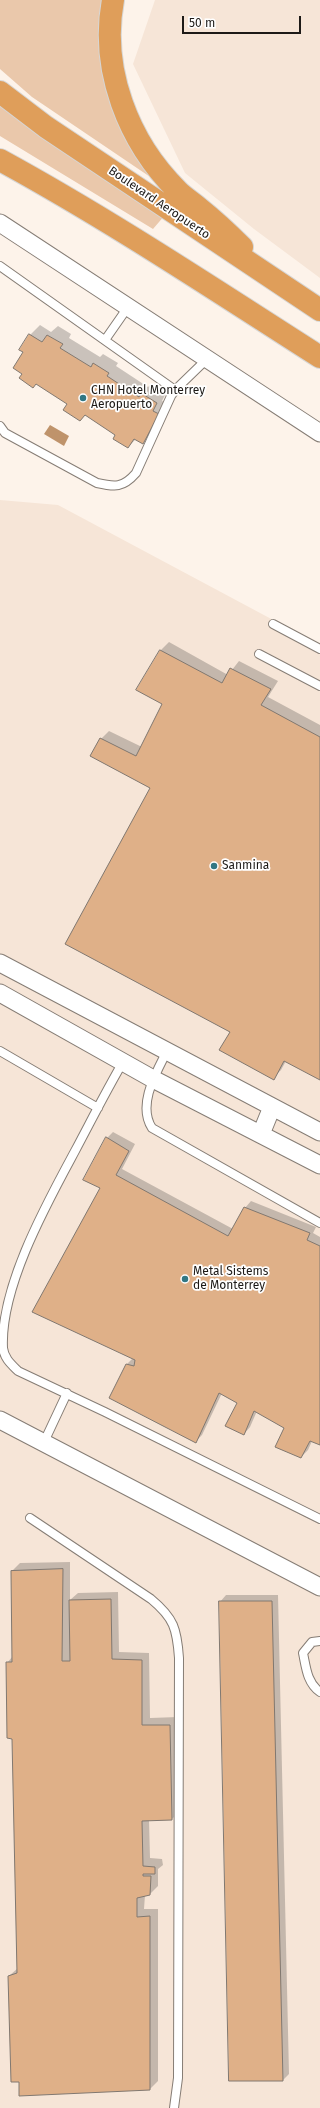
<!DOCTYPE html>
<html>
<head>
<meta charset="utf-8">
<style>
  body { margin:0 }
  #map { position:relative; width:320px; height:2108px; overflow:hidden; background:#fdf3ea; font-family:"Fira Sans",sans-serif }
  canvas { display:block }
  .scale { position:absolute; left:182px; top:16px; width:119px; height:18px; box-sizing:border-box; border:2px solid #1d1a17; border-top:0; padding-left:5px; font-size:12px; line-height:14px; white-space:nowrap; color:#1d1a17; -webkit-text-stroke:3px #fff; paint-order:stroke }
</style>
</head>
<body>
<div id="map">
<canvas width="320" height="2108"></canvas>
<div class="scale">50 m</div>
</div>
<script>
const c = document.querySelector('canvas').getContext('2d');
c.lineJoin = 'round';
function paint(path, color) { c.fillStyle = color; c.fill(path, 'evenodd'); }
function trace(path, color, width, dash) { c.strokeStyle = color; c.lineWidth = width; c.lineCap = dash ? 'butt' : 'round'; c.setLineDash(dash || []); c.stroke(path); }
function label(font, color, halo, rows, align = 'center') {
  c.font = font + ' "Fira Sans",sans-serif'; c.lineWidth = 3.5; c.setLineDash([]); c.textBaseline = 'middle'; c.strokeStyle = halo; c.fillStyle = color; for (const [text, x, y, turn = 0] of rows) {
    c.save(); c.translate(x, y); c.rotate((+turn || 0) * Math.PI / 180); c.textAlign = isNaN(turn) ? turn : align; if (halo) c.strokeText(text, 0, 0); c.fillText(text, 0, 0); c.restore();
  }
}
paint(new Path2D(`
  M155,0H320V278L254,229L185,173L133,64Z
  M0,500L58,505L320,645V2108H0Z`), '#f6e5d7');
paint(new Path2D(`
  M0,0H108L102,28L168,189L32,97L0,69Z
  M0,102L165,215L153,229L0,136Z`), '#eac8ab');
paint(new Path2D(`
  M50,425L69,436L64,446L44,434Z`), '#bf936b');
paint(new Path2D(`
  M40,325L51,332L58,326L71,334L69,338L100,357L103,354L118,363L116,366L148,387L151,384L166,393L162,401L168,404L152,433L142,442L136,439L128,447L117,435L86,414L80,420L69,404L24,374V352L30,335Z
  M169,642L228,675L239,661L278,681L268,697L320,725V1079L286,1061L281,1070L273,1078L231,1032L151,787L92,755L101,739L109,731L142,747L163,703L137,689L161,650Z
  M113,1132L135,1144L122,1169L233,1229L245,1208L251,1201L316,1227L313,1233L320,1237V1444L312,1441L308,1450L301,1457L285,1428L257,1411L250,1427L244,1434L238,1403L222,1393L202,1435L196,1441L127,1364L133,1358L101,1187L107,1138Z
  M70,1562V1600L78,1593L118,1592L119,1652L149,1653L150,1718L178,1717L180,1811L172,1819L149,1820L150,1858L162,1859L163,1865L158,1869V1886L150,1894L145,1895L144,1909H158V2081L150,2089L20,2081L9,1976L18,1968L13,1738L7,1663L13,1656L12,1571L20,1563Z
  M226,1595H278L289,2074L283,2080L220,1602Z`), '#0003');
const building = new Path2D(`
  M29,334L42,342L47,335L63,344L60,348L91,367L93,363L109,373L107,376L139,397L141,393L157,403L153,411L159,414L143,444L134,439L128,448L113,439L115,435L85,415L80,421L63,410L67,404L36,384L33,388L19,378L22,374L13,368L23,352L19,350Z
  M160,650L222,683L230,668L271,689L261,705L320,737V1080L284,1061L274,1080L219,1050L230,1032L65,944L150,788L90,756L100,738L136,756L162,704L136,690Z
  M106,1137L129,1151L116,1175L228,1236L244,1207L310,1233L307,1240L320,1246V1445L310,1441L301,1458L275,1447L284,1428L254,1411L244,1435L225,1426L237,1403L219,1393L196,1443L109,1398L126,1364L134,1366L135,1360L32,1312L100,1188L83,1180Z
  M63,1569L62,1661H70L69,1600L111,1599L112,1659L142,1660V1725H170L172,1820L142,1821L143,1866L155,1867V1874H143V1876H151L150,1895L137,1898V1917L150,1916V2090L19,2096V2082H11L8,1976L17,1973L12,1739L7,1738L6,1662H12L11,1571Z
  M219,1601H272L283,2081H229Z`);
paint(building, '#dfb088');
trace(building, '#817870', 1);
const service = new Path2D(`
  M0,266L175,390
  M105,340L128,307
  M0,426L5,433L97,483C115,487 123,488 136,473L171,396L175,390L207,359
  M273,624L320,649
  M259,654L320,686
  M0,1051L98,1108
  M167,1051C156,1073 137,1105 152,1128L320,1223
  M123,1062C106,1091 91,1121 75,1151C47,1203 0,1287 3,1348C4,1358 11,1364 18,1371L105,1412L320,1519
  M44,1442L67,1393
  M30,1518L151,1599C174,1618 177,1629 179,1658L178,2078L174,2108
  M320,1641L312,1642L303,1653C306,1667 307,1683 320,1692`);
const minor = new Path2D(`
  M0,223L320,433
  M0,963L320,1132
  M0,993L153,1079L320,1165
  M261,1134L272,1107
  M0,1420L320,1587`);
const trunk = new Path2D(`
  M113,0C100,69 128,142 178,191C184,197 192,202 199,208C214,220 228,233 242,247
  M0,92L46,127L320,310
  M0,160C110,220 215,290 320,357`);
trace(service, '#867d75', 10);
trace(minor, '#867d75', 19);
trace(trunk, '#d6d6d5', 24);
trace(service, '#fff', 8);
trace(minor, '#fff', 17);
trace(trunk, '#df9e5a', 22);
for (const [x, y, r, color] of [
  [83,398,4,"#317784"],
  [214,866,4,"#317784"],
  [185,1279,4,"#317784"]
]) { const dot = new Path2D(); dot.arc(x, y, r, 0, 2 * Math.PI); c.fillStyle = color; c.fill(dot); trace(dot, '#fff', 1.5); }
label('12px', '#1d1a17', '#fff', [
  ["Boulevard Aeropuerto",159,203,34]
]);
label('12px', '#1d1a17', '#fff', [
  ["CHN Hotel Monterrey",91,391],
  ["Aeropuerto",91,405],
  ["Sanmina",222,866],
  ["Metal Sistems",193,1272],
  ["de Monterrey",193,1286]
], 'left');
</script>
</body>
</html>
